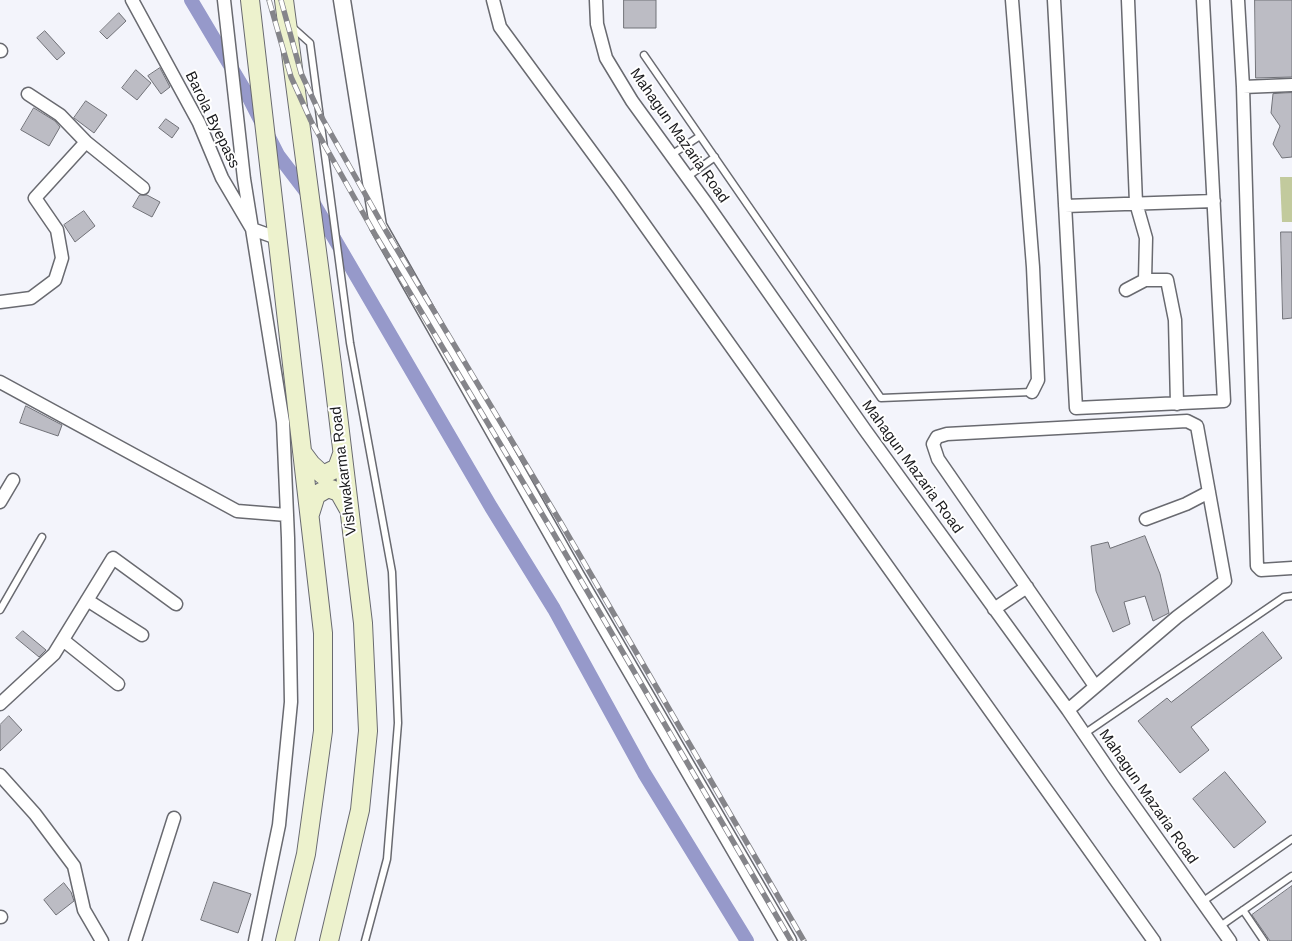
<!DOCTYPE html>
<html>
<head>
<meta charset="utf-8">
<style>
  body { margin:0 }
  canvas { display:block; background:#f3f4fb }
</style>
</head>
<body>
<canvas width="1292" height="941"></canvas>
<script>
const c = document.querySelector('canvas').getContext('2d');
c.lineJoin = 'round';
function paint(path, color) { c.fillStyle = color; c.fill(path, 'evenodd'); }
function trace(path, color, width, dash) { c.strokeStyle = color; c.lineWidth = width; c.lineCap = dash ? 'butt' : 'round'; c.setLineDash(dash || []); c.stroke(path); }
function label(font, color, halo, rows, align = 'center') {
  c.font = font + ' Helvetica,sans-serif'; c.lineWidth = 4; c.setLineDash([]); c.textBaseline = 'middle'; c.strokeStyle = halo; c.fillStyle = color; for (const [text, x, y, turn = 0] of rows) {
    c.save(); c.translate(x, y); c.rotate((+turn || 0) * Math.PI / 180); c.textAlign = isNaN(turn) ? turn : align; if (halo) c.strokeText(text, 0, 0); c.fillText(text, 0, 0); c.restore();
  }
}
paint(new Path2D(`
  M1280,177H1292V222H1282Z`), '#c2ca9d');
trace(new Path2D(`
  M191,0L247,94L278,155L310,197L491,507L554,609L644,773L747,941`), '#9699ca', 14);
const building = new Path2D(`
  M624,0H656V28H624Z
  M1255,0H1292V77L1256,78Z
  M119,13L126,21L107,39L100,32Z
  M45,31L65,53L57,60L37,38Z
  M160,68L170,87L161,94L148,76Z
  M136,70L151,83L137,100L122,88Z
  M1292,93V157L1282,158L1273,144L1280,126L1271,113L1273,94Z
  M86,101L107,115L94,133L74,118Z
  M34,108L55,121L60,127L49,146L21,130Z
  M166,119L179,128L172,138L159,128Z
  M140,195H147L160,202L152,217L133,207Z
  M84,211L95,226L75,242L64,225Z
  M1281,232H1292V318L1283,319Z
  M26,406L62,425L58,436L20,423Z
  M1145,536L1160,574L1169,613L1153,621L1145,596L1124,602L1130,624L1113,632L1096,591L1091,546L1108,542L1110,548Z
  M23,631L46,650L39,657L16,638Z
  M1263,632L1282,658L1191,727L1209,750L1180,773L1138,721L1167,698L1171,702Z
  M9,716L22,730L0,751V725Z
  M1225,772L1266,822L1234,848L1193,799Z
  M214,882L251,894L238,933L201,920Z
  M64,883L71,892L74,901L56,915L44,900Z
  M1292,886V941H1270L1252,915Z`);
paint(building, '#bcbcc4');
trace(building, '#717278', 1);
const service = new Path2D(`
  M291,26L310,43L350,343L392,572L398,723L387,859L365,941
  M644,55L881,398L1032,392
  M671,155L700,136
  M687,177L715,157
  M0,610L42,537
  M1084,734L1284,597L1292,596
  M1202,902L1292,839
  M1243,910L1264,941
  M1219,927L1292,876`);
const minor = new Path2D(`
  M132,0L199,123L222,178L252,229L277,238
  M224,0L244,179L283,422L288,538L291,702L279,825L255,941
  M493,0L500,27L619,189L1154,941
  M596,0L597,24L606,58L632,101L706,203L865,430L1068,710L1115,779L1230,941
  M1012,0L1033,267L1038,380L1032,392
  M1054,0L1076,408L1224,401L1203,0
  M1128,0L1136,203L1146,238L1145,280H1167L1175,320L1177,404
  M1238,0L1243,87L1257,566L1261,570L1292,568
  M0,50L1,51
  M1243,87L1292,85
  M28,94L60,115L86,142L143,188
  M1065,206L1214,201
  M1126,290L1145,280
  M0,302L31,298L55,280L62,258L57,230L35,198L86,142
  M0,382L237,511L287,515
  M0,502L13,480
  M1146,519L1186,504L1209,492
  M87,600L142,635
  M994,609L1027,587
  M63,640L118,684
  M0,704L54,654L113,558L176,604
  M1068,710L1177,617L1225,581L1197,426L1187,421L947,434L937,437L933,444L938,459L1095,686
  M0,775L35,814L74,866L84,910L102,941
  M0,917H1
  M135,941L174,818`);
const tertiary = new Path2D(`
  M342,0L378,226L576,576L788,941`);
const secondary = new Path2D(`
  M250,0L323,633V731L306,854L285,941
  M284,0L332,365L363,623L368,731L360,810L329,941
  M302,452L311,464L323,475L337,468L342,454
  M310,514L316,495L328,488L339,492L348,508`);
trace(service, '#696a70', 9);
trace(minor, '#696a70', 15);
trace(tertiary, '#696a70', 19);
trace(secondary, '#696a70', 20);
trace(service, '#fff', 6);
trace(minor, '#fff', 12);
trace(tertiary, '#fff', 16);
trace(secondary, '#edf2cd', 18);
const rail = new Path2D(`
  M269,0L291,77L311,121L376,236L551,529L791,941
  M281,0L301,73L321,116L386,231L561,523L804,941`);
trace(rail, '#85858a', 5.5);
trace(rail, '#fff', 4, [11]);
label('15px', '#19191c', '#fff', [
  ["Barola Byepass",212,120,64],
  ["Mahagun Mazaria Road",679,136,55],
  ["Mahagun Mazaria Road",912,467,54],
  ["Vishwakarma Road",344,471,-97],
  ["Mahagun Mazaria Road",1148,797,55]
]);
</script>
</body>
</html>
